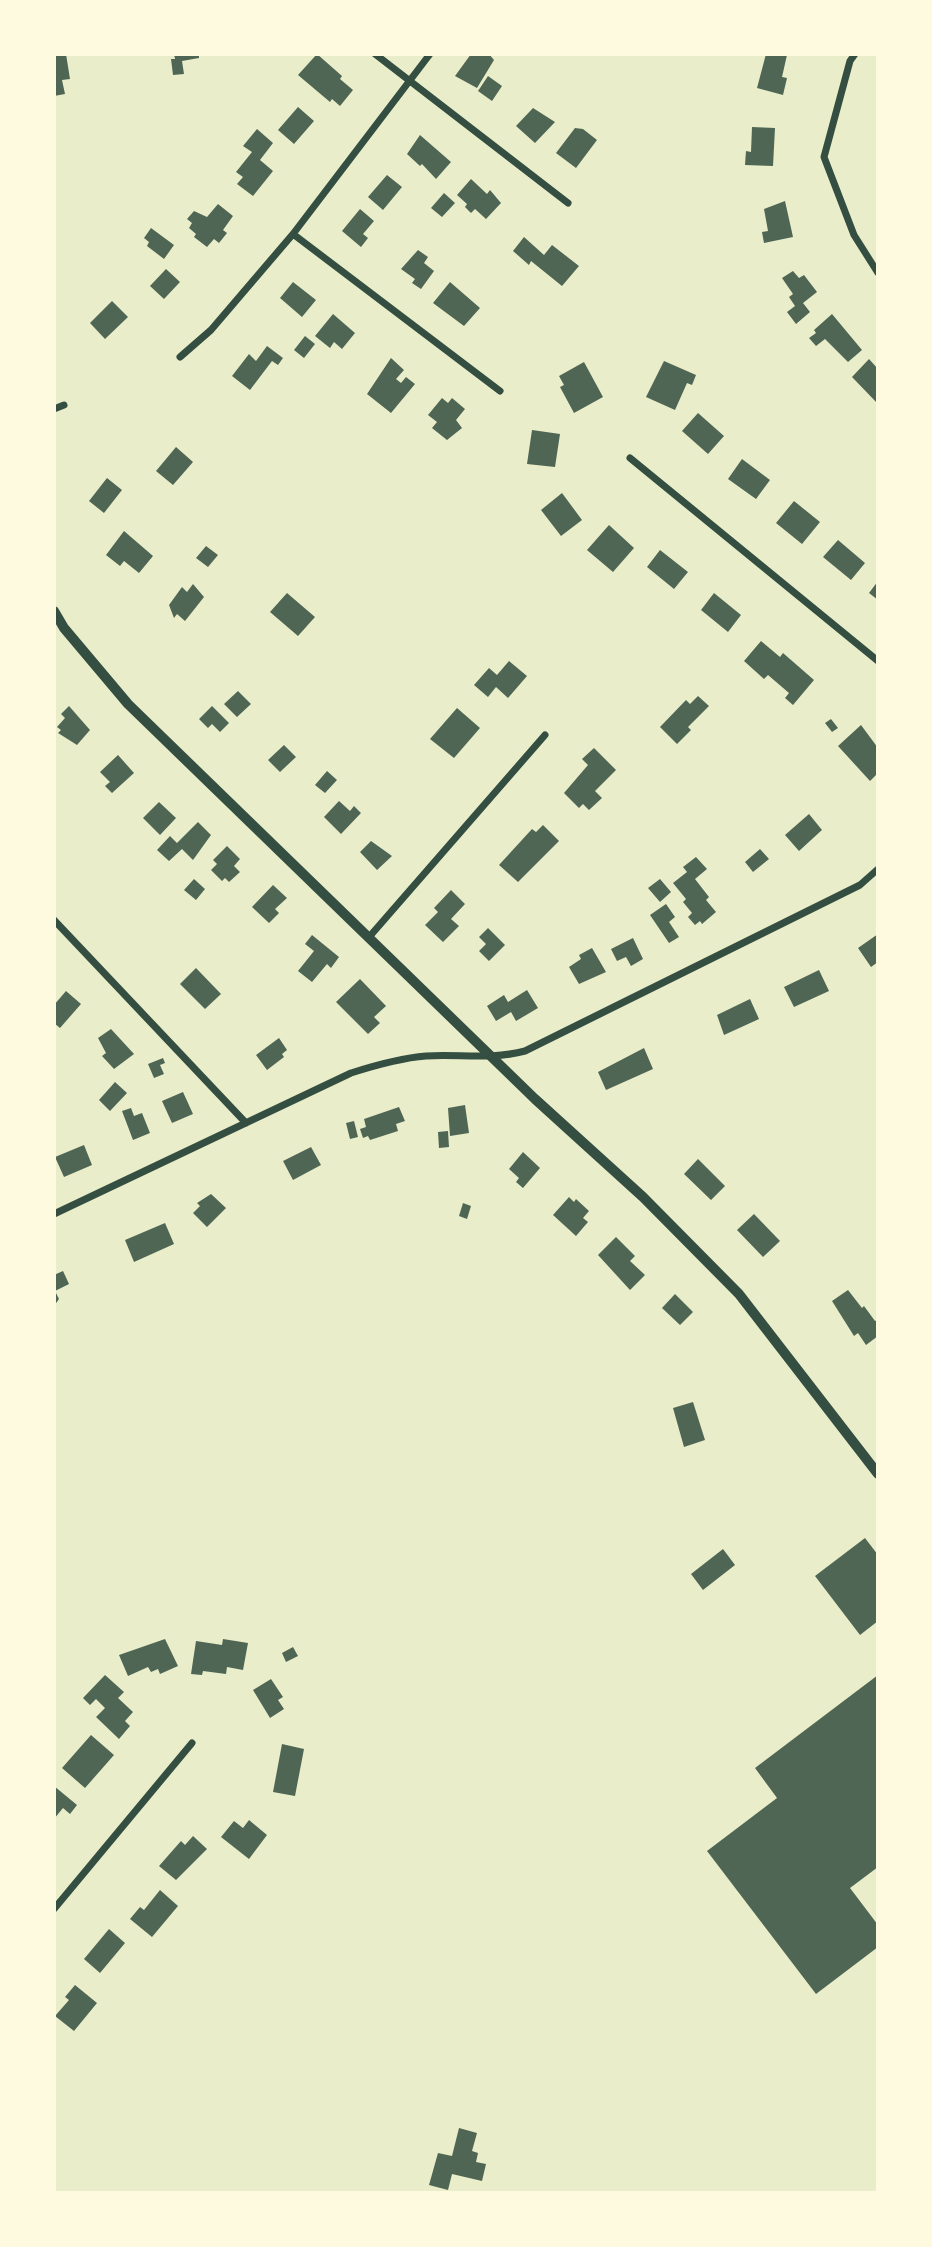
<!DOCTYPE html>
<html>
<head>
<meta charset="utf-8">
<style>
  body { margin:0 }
  #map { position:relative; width:932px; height:2247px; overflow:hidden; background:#e9edc9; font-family:"Sofia Sans Condensed",sans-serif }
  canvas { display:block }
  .frame { position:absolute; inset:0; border:56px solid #fefae0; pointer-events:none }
</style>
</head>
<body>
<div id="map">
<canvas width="932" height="2247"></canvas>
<div class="frame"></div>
</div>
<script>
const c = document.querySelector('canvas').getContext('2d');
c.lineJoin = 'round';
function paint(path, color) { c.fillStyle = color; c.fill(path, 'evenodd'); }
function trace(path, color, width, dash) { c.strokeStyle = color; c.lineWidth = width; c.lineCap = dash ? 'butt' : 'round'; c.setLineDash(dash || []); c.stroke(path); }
paint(new Path2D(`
  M54,54H66L70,79L62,80L65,94L54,96Z
  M174,54H199V58L182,61L184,74L173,75L171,59H175Z
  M317,54L342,76L340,79L353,90L340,106L332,99L330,102L298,75Z
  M471,54H489L494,60L477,88L455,76Z
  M766,54L787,55L782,77L787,78L783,95L757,88Z
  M488,76L502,86L492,101L478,91Z
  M298,107L314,121L294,144L278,130Z
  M533,108L555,122L535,143L516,126Z
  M752,127L775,128L773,166L745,165L746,151L751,152Z
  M575,128L583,129L597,140L576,168L556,153Z
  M257,129L273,143L260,160L273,171L253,196L237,184L243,177L236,172L252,152L243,146Z
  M420,135L451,162L436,179L422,164L420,166L407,154Z
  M387,175L402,187L383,210L368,197Z
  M471,179L487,194L490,190L501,203L486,219L475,209L471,213L465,207L467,204L457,195Z
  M444,193L455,203L442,217L431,208Z
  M785,201L793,237L764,243L762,232L768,231L764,209Z
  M218,204L233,216L223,230L227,233L219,243L214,239L207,247L194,237L196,234L189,228L192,223L187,219L194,211L207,217Z
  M360,209L374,221L363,234L368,238L361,247L342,231Z
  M151,228L174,245L164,259L147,246L149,242L144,238Z
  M524,237L544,255L552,245L579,266L562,286L531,261L529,265L513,251Z
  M418,250L428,257L424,263L434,271L421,289L412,283L415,279L401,269Z
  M166,269L180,282L164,299L150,286Z
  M793,271L799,278L804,275L817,292L803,303L810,312L796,324L787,312L795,306L789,297L793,294L782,278Z
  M293,282L316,300L302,317L280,298Z
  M450,282L480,308L464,326L433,303Z
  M112,301L128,317L105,339L90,323Z
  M333,314L355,333L342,349L334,342L330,348L315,336Z
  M832,314L862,350L848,362L825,339L816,346L809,338L816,333L814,330Z
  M305,336L315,344L304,358L294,350Z
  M267,346L283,358L278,365L272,361L250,390L232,376L249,354L256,361Z
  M391,358L404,370L396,379L401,383L406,377L415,384L391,413L367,394Z
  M869,359L878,369V404L852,377Z
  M664,361L696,375L692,385L687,383L675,410L646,397Z
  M584,362L603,397L574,413L560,387L564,385L559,376Z
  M442,398L448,403L452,398L465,409L456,420L462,428L447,440L432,428L437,422L428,415Z
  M698,413L724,436L708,454L682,431Z
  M532,430L560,434L555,467L527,464Z
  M176,447L193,462L173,485L156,471Z
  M742,459L770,480L756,499L728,479Z
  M107,478L122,490L104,513L89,501Z
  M562,493L582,520L561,536L541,510Z
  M794,501L820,522L802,544L776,523Z
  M609,525L634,548L613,572L587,550Z
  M124,531L153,556L139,573L124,561L120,566L106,555Z
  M838,540L865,563L851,580L823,557Z
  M206,546L218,555L208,567L196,558Z
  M660,550L688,572L674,589L647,567Z
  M878,581V600L869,593Z
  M193,584L204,597L185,621L177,614L174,618L169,605L182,587L187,592Z
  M287,593L315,617L298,636L270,612Z
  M714,593L741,615L728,632L701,610Z
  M761,641L780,657L783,653L814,680L793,705L785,698L789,693L768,675L764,679L744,661Z
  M509,661L527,676L508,698L496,687L488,697L474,685L489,668L497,675Z
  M238,691L251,704L237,717L224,704Z
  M698,696L709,706L688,727L691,730L677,744L660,727L686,700L690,704Z
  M69,706L90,730L77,745L58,733L61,730L57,727L65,718L61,714Z
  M212,706L229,723L220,732L212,724L208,728L199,719Z
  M457,708L480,728L454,758L430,739Z
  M831,719L838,728L832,732L825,723Z
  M861,725L878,748V777L876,775L870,781L838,746Z
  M284,745L296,757L280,772L268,760Z
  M594,748L616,770L595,791L602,798L589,810L583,804L579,808L564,793L588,765L582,759Z
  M118,755L134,773L112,793L105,786L110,782L100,772Z
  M327,771L337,780L325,793L315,785Z
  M339,801L350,811L354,806L361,813L341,834L324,817Z
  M159,802L176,818L160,835L143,818Z
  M809,814L822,830L799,851L785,835Z
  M198,822L211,835L193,860L182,849L169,861L157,850L170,836L177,843Z
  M543,825L559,841L518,882L499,865L532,829L536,832Z
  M371,841L392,856L377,870L360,852Z
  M227,846L240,859L234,866L240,872L229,882L225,878L222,881L211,870L217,864L213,860Z
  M760,849L769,859L753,872L745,862Z
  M696,857L707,869L695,879L709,897L706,900L716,912L702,924L700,921L695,925L688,917L692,913L683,902L686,899L673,883L687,872L683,867Z
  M194,879L205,889L196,900L184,890Z
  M660,879L671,892L660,902L648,888Z
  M273,885L287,898L275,909L279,913L269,923L252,907Z
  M451,890L465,904L451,919L459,926L443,942L425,925L438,912L434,908Z
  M666,904L675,917L669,922L679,937L669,943L650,915Z
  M488,928L505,945L489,961L479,951L486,944L479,937Z
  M878,934V962L871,967L858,948Z
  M312,935L339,957L331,968L327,964L312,982L298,971L314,951L305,944Z
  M633,938L643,959L631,966L626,957L617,961L611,949Z
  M592,948L606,972L579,984L569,967L581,959L579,955Z
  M196,968L221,994L205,1009L180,984Z
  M819,970L829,991L794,1007L784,987Z
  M360,979L386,1006L374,1017L380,1023L368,1034L336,1002Z
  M527,990L538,1008L516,1021L511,1012L496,1021L487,1006L504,995L508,1002Z
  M66,991L81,1004L60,1028L54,1023V1005Z
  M750,999L759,1019L724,1035L717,1015Z
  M111,1029L134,1054L114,1069L102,1056L106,1053L98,1038Z
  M279,1038L287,1050L282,1054L284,1057L267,1070L256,1055Z
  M644,1048L653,1069L606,1090L598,1072Z
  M163,1058L165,1063L160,1065L164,1074L154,1078L148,1064Z
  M115,1082L127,1093L110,1111L99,1100Z
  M183,1092L193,1114L172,1123L162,1101Z
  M465,1105L469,1133L450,1136L448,1108Z
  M399,1107L405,1121L396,1124L398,1131L370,1140L368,1136L363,1138L360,1129L366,1127L364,1119Z
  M131,1108L134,1116L142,1113L150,1133L133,1140L122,1111Z
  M354,1121L358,1137L350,1139L346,1123Z
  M448,1131L449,1147L439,1148L438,1132Z
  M84,1145L92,1165L64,1177L55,1157Z
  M311,1147L321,1165L293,1180L283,1161Z
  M523,1152L540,1168L523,1188L516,1182L519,1178L509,1169Z
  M698,1159L725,1186L711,1200L684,1174Z
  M211,1194L226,1208L207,1227L193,1213L200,1206L197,1203Z
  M569,1197L574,1202L576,1199L589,1211L583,1218L588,1222L576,1236L553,1215Z
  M463,1203L471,1206L467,1219L459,1216Z
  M754,1214L780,1241L763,1257L737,1230Z
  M165,1223L174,1244L134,1262L125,1240Z
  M616,1237L635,1256L630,1261L645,1275L630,1290L598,1255Z
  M63,1271L69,1284L55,1291L59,1299L54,1306V1275Z
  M848,1290L862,1308L864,1306L875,1321L878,1319V1336L866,1345L858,1333L854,1336L832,1301Z
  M675,1294L693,1312L680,1325L662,1308Z
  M693,1402L705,1440L684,1447L673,1408Z
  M865,1538L878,1555V1621L860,1635L815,1576Z
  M723,1549L735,1565L703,1590L691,1574Z
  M165,1639L178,1666L160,1674L158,1669L151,1672L148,1667L128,1676L119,1655Z
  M223,1639L248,1643L243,1670L227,1667L226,1674L203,1671L202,1675L191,1674L196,1641L222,1645Z
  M293,1647L298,1656L286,1662L282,1653Z
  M105,1675L124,1692L118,1698L133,1712L125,1721L130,1726L119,1739L96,1717L105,1708L96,1699L90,1705L83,1698Z
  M878,1675V1867L850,1888L878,1925V1947L816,1994L707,1851L777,1798L755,1768Z
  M271,1679L283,1697L278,1700L284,1709L270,1718L253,1690Z
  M91,1735L114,1755L85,1788L62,1768Z
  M282,1744L304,1749L295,1796L273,1792Z
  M54,1786L77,1805L70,1814L63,1808L54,1819Z
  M249,1820L267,1835L249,1859L221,1837L234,1821L243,1828Z
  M193,1836L207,1849L176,1880L159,1866L181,1841L185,1845Z
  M160,1890L178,1906L152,1937L130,1919L140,1907L144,1910Z
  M109,1929L125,1943L100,1973L84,1959Z
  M75,1985L97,2003L74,2031L55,2016L69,2000L65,1997Z
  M459,2128L477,2133L472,2151L478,2153L476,2162L486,2164L482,2181L452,2174L448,2190L429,2185L438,2153L452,2156Z`), '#4f6655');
trace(new Path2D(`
  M375,54L568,203
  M855,54L850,61L824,157L854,235L878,273
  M293,234L500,391
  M180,357L211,330L293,234L430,54
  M54,409L64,405
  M630,458L878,661
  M54,920L246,1123
  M370,936L545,735
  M54,1214L351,1073C376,1065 400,1058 426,1056C460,1054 491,1060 525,1051L860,885L878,869
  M54,1909L192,1743`), '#344e41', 7);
trace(new Path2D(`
  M54,611L64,628L128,704L535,1099L643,1197L739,1294L878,1474`), '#344e41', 10);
</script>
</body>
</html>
